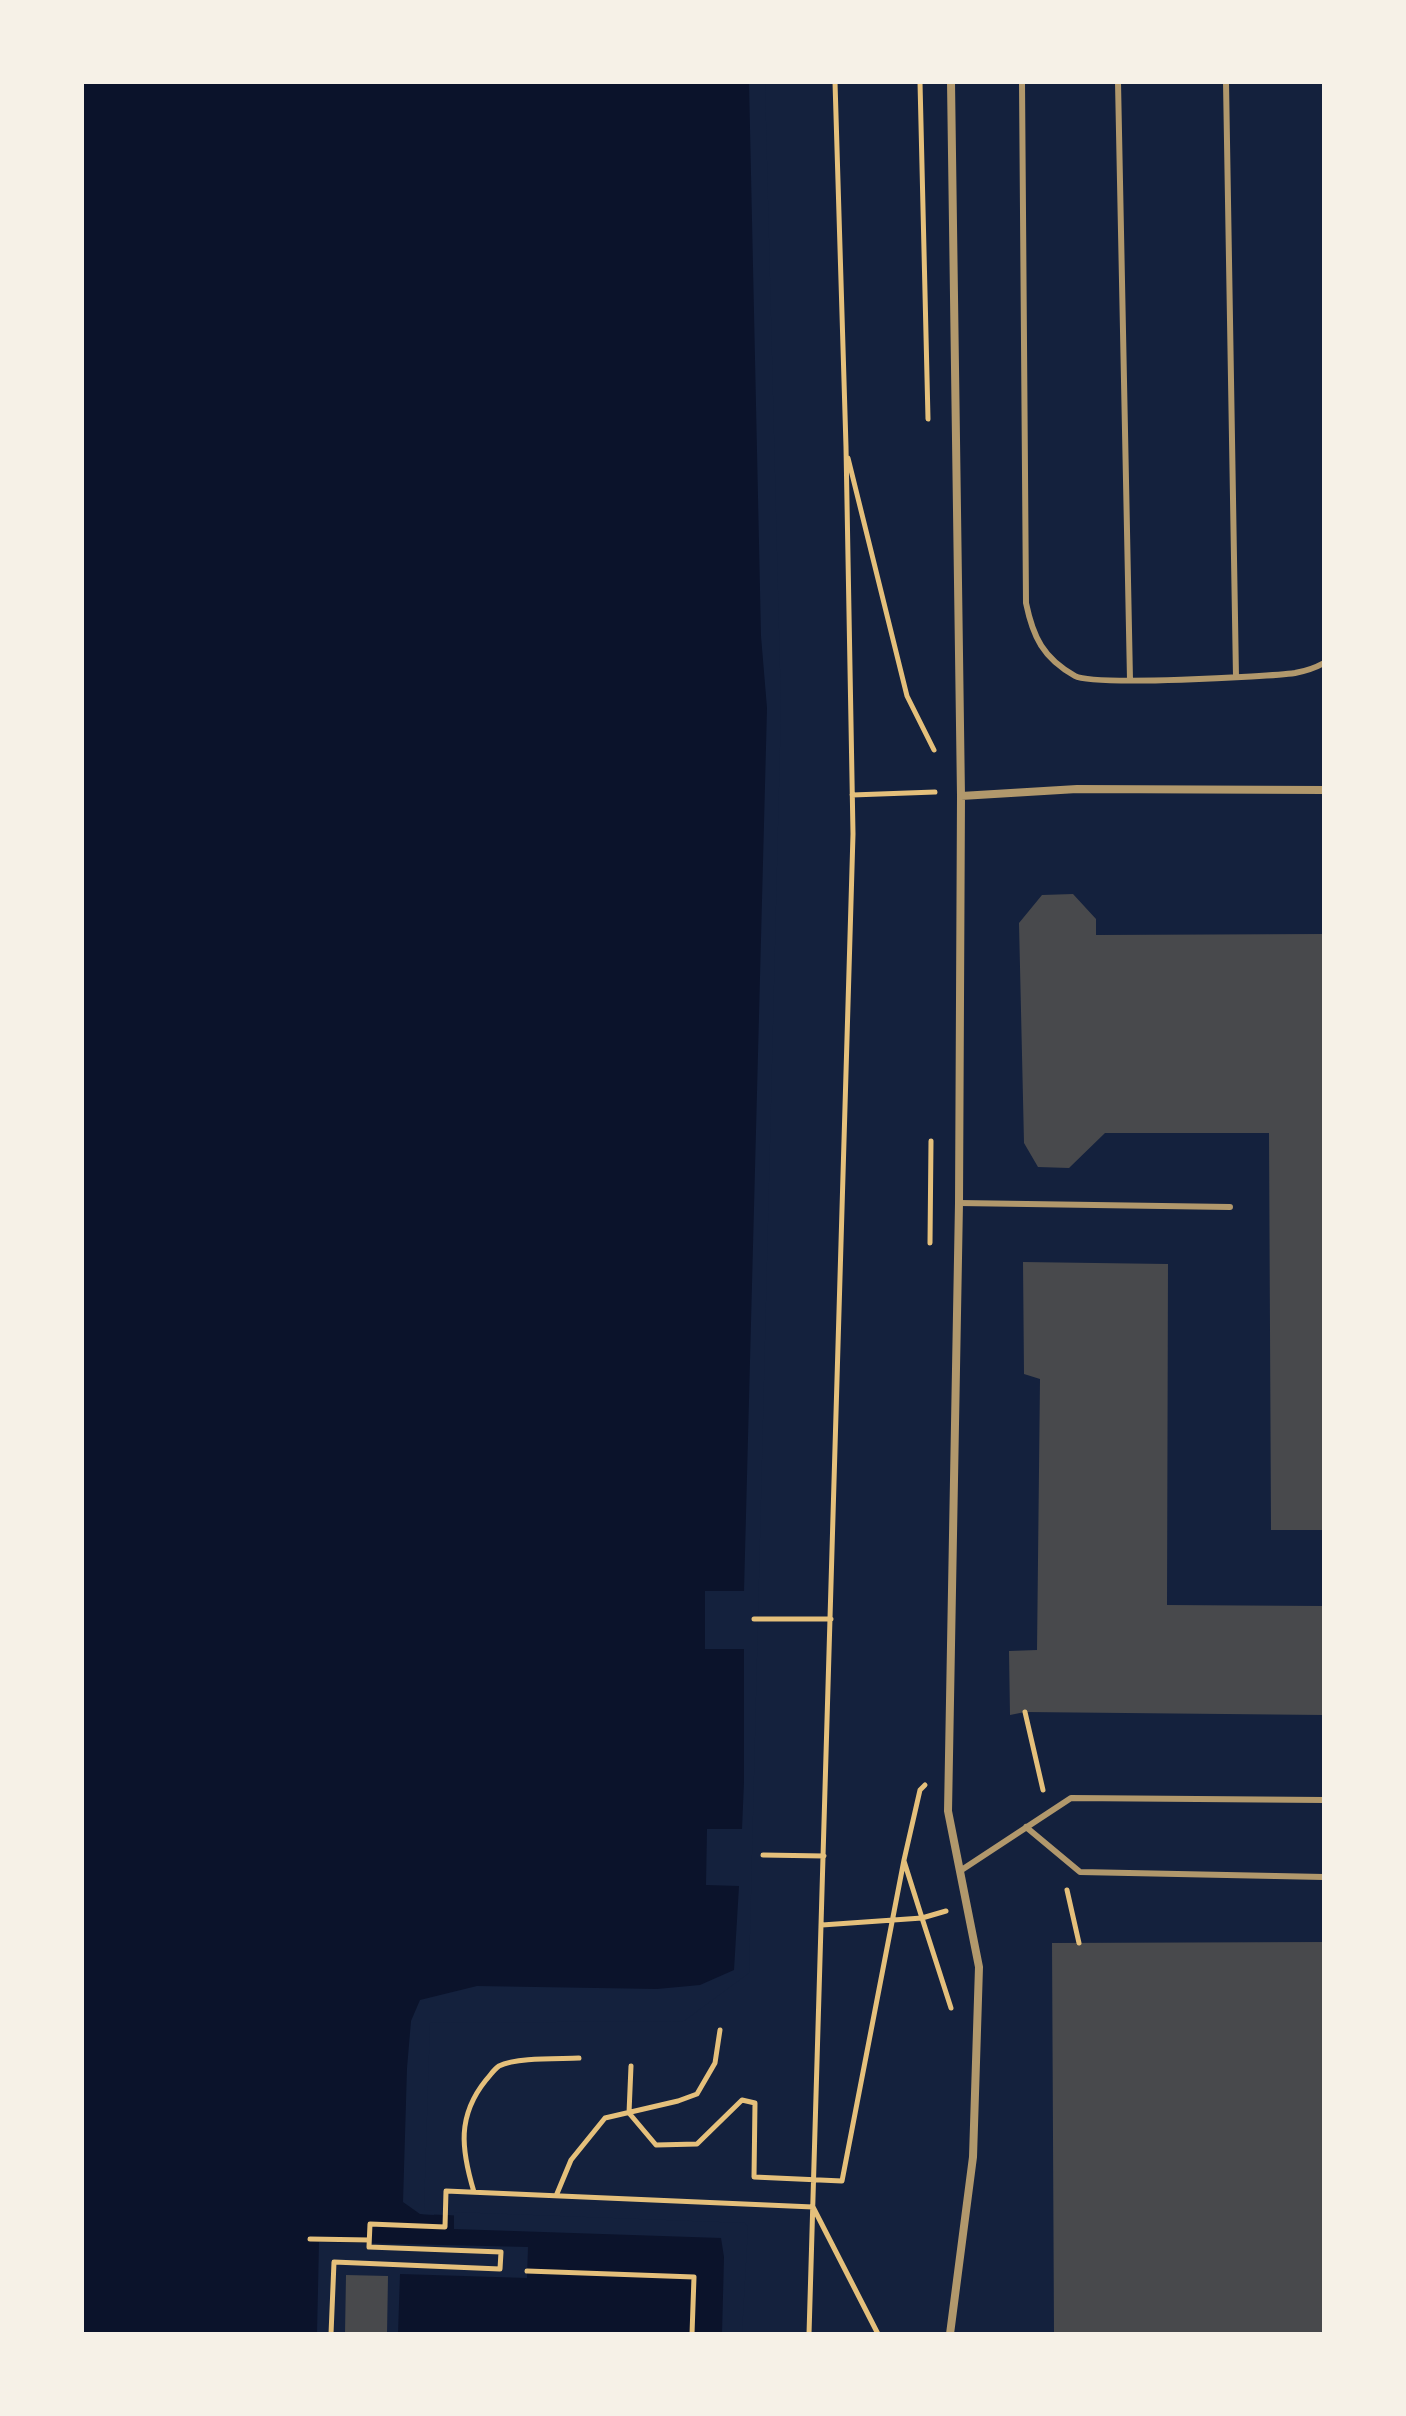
<!DOCTYPE html>
<html>
<head>
<meta charset="utf-8">
<style>
  body { margin:0 }
  #map { position:relative; width:1406px; height:2416px; overflow:hidden; background:#14213d; font-family:Signika,sans-serif }
  canvas { display:block }
  .frame { position:absolute; inset:0; border:84px solid #f6f1e7; pointer-events:none }
</style>
</head>
<body>
<div id="map">
<canvas width="1406" height="2416"></canvas>
<div class="frame"></div>
</div>
<script>
const c = document.querySelector('canvas').getContext('2d');
c.lineJoin = 'round';
function paint(path, color) { c.fillStyle = color; c.fill(path, 'evenodd'); }
function trace(path, color, width, dash) { c.strokeStyle = color; c.lineWidth = width; c.lineCap = dash ? 'butt' : 'round'; c.setLineDash(dash || []); c.stroke(path); }
paint(new Path2D(`
  M82,82H761L774,618L745,1973L683,2017L427,2019L420,2214L744,2227L738,2334H82Z`), '#0b132b');
paint(new Path2D(`
  M749,82H765L781,708L749,1973L684,2021L430,2023L424,2210L434,2211V2215L420,2214L403,2202L407,2068L411,2021L420,2000L477,1986L657,1989L700,1985L734,1970L739,1886L706,1885L707,1829H742L744,1782V1649H705V1591H744L767,708L761,636Z
  M454,2212L745,2223L748,2227L742,2334H722L724,2257L721,2238L454,2229Z
  M319,2242L528,2247L527,2278L400,2274L398,2334H317Z`), '#14213d');
paint(new Path2D(`
  M1073,894L1096,919V935L1324,934V1530H1271L1269,1133H1105L1069,1168L1038,1167L1024,1143L1019,923L1042,895Z
  M1023,1262L1168,1264L1167,1605L1324,1606V1715L1025,1712L1010,1715L1009,1651L1037,1650L1040,1379L1024,1374Z
  M1324,1942V2334H1054L1052,1943Z
  M346,2275L388,2276L387,2334H345Z`), '#48494c');
trace(new Path2D(`
  M920,82L928,419
  M848,458L907,696L934,750
  M852,795L935,792
  M930,1243L931,1141
  M754,1619H831
  M1025,1712L1043,1790
  M763,1855L824,1856
  M1067,1890L1079,1943
  M946,1911L922,1918L951,2008
  M822,1925L922,1918L904,1861
  M631,2066L629,2113L656,2145L697,2144L742,2100L755,2103L754,2177L842,2181L904,1860L920,1790L925,1785
  M474,2192C461,2149 457,2116 486,2080C490,2076 494,2069 499,2066C517,2057 559,2059 579,2058
  M556,2196L571,2160L605,2118L678,2101L697,2094L715,2063L720,2030
  M310,2239L369,2240
  M527,2271L694,2277L692,2334
  M331,2334L334,2262L500,2269L501,2252L369,2247L370,2224L445,2227L446,2191L813,2207L878,2334
  M809,2334L853,834L846,447L835,82`), '#e5c07b', 5);
trace(new Path2D(`
  M1022,82L1026,603C1033,637 1043,658 1075,676C1093,686 1267,677 1295,673C1306,671 1315,668 1324,663
  M1118,82L1130,680
  M1226,82L1236,677
  M959,1203L1230,1207
  M1026,1827L1080,1872L1324,1877
  M960,1871L1071,1798L1324,1800`), '#b1986c', 6);
trace(new Path2D(`
  M961,796L1077,789L1324,790
  M950,2334L973,2157L979,1967L948,1811L959,1203L961,796L951,82`), '#b1986c', 8);
</script>
</body>
</html>
